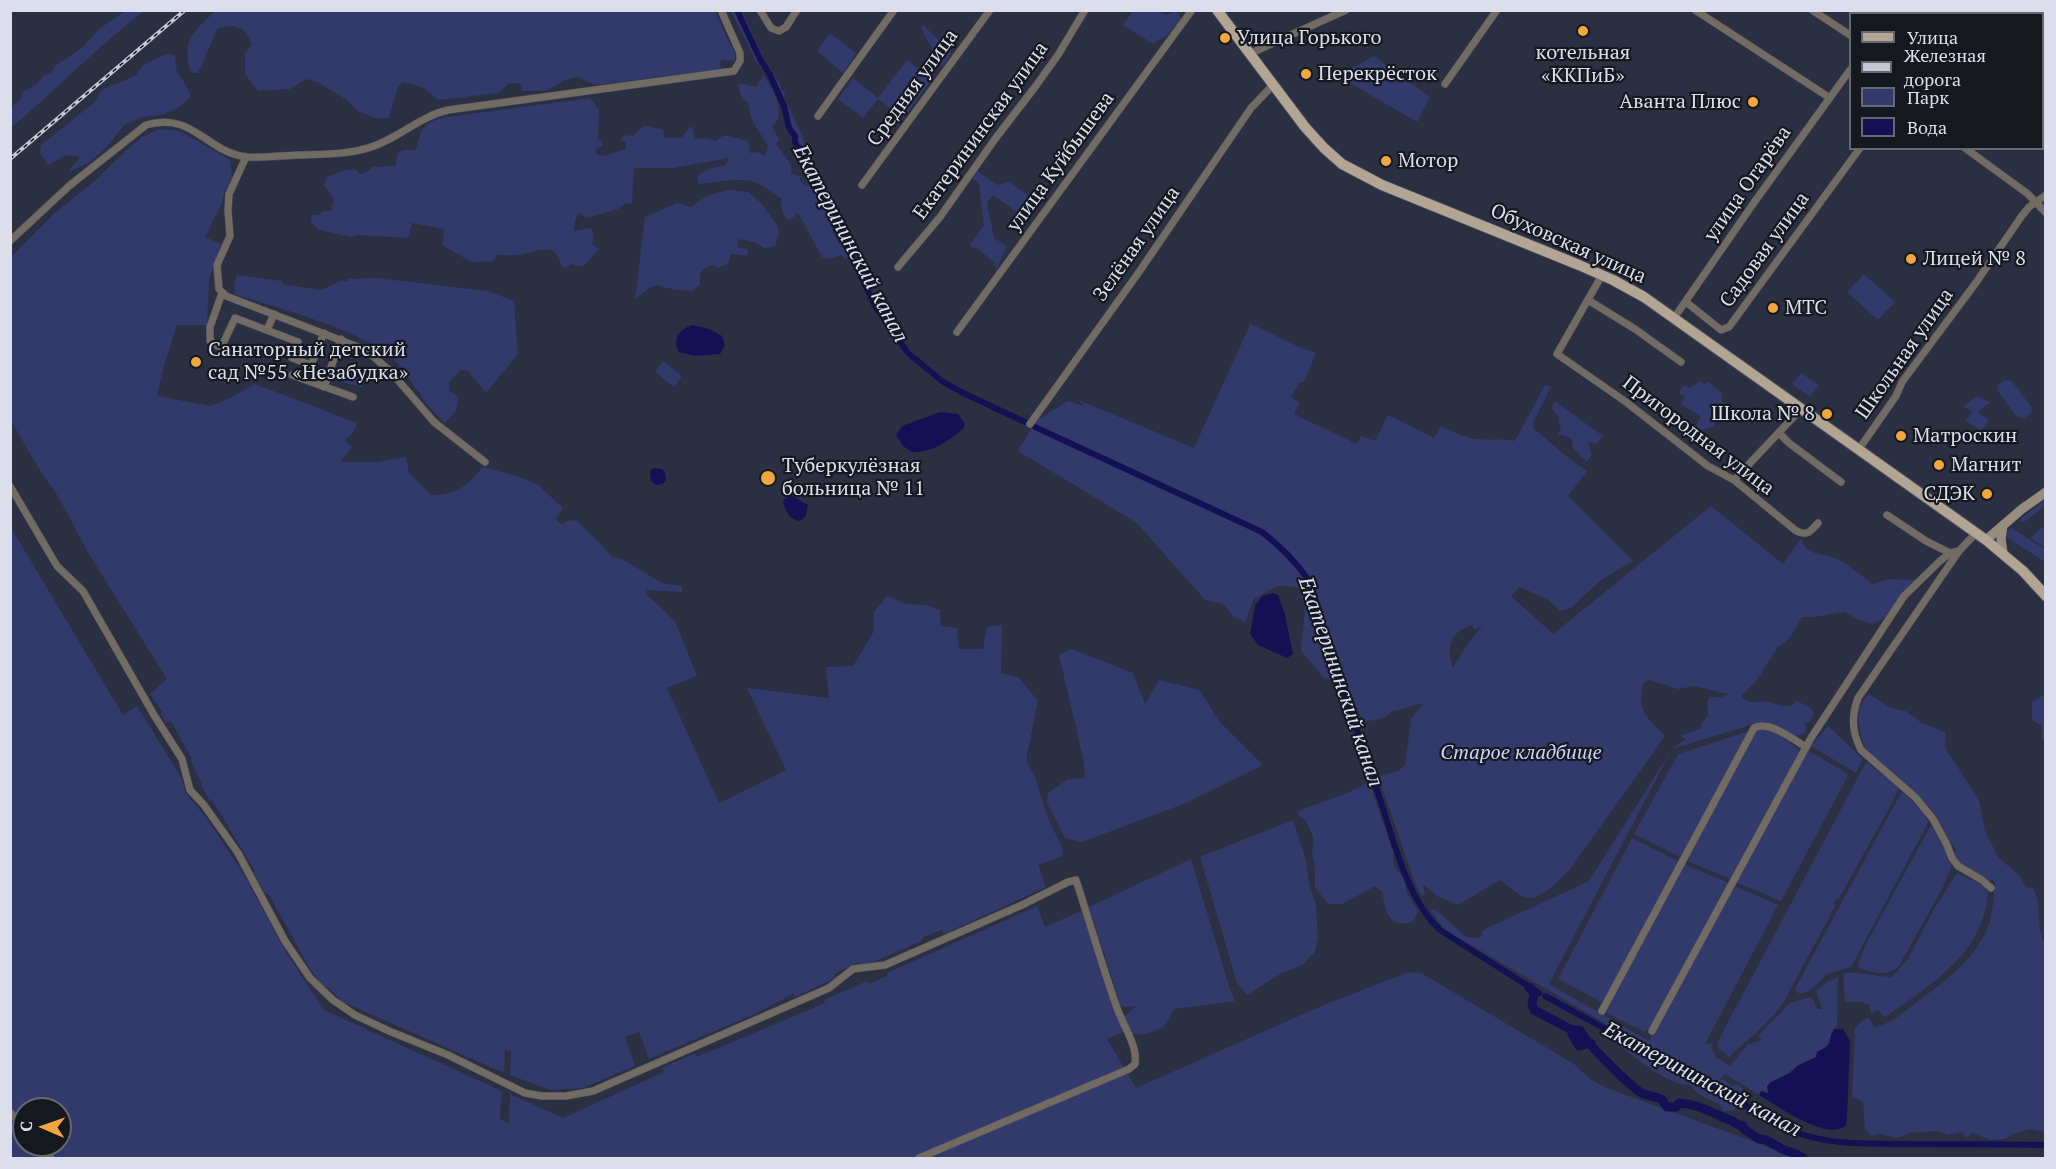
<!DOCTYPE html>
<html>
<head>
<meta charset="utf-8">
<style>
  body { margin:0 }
  #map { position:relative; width:2056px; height:1169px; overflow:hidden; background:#2b2f42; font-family:"PT Serif",serif }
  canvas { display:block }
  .frame { position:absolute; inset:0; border:12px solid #dcdfeb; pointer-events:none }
  .legend { position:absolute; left:1849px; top:12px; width:195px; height:138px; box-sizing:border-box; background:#161820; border:2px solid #656871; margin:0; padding:8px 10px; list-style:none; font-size:18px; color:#dcdfeb }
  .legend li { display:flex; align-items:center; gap:12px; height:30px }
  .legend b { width:30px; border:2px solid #656871 }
  .north { position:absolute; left:12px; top:1097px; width:60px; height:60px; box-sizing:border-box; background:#161820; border:2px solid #656871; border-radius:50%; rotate:272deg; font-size:16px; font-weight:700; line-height:24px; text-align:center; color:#dcdfeb }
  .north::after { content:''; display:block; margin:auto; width:21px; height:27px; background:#f0a73e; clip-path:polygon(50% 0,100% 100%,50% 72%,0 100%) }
</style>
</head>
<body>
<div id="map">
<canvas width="2056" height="1169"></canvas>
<div class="frame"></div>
<ul class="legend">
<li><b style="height:8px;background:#b3a594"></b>Улица</li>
<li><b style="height:8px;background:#c4c7d4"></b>Железная дорога</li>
<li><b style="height:16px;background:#32396b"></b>Парк</li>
<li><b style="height:16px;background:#131154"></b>Вода</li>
</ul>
<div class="north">С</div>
</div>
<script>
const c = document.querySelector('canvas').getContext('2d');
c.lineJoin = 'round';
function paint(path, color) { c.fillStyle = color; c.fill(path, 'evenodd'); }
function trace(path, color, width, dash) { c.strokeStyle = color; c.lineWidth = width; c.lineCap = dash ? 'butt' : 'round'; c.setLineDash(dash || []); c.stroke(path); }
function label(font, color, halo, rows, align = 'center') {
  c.font = font + ' "PT Serif",serif'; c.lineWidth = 4.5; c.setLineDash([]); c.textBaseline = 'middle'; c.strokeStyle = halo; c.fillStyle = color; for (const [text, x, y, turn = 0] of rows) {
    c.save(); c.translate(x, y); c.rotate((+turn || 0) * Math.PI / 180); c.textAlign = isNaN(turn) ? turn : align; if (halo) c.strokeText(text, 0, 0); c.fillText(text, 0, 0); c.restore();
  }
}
paint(new Path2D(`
  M125,11H144C97,47 56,90 11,128V107L21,99L22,92L37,84L43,76L52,72L55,66L82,48L99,29Z
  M715,11C719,20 723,29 727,38C731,46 736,50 735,61L722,60L719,64L722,69L595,85L578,77L564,80L550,89L543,91H522L520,83L508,84L499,93L438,100C427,89 418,84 402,82L398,87L389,118H375L358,111L344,98L317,82L306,79L290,89L258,91L245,74V53L252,45C244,26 238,24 218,28L198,73H191C181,39 193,33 215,11Z
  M731,11H742L764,60L780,84L781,90L785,91C782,100 788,105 791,112C807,143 815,178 834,207C839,214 848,232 846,241L842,240L836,226L832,230L839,244L844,242C848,245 851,253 850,258H845L841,255L829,259L822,257L798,213L789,221C782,214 780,209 782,199C776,195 760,184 754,182C737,177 715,183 698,184V176L708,169L726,165L729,158L673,168H634L632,204L626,203L618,209L586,218L580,213L575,220L574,231L591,228L594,237L592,244L599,249L583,267L570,264L566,268L561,266C556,238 536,253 517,255C511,256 503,255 497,255L493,261L472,262L442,245L444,229L412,223L408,238L357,235L351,237L319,230L311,222V215H318L323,211H331L334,199L324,185L327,177L342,171L355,169L360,174L367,172L372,167L395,166L398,153L403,150H416C421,127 424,122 447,117L590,98L599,109L598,138L603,145L595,150L598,155L604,156L626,149V143L621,140L624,135L632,136L644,126L663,129L665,138H682L690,126L694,130V139L707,138L716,141L724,135L748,141L750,153L758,152L765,156L768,146C759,129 751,126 748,103C740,98 739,92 739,83L756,87L763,75C772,87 788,115 772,126L779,139L776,144L791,164V174L799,176L801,182L807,186L811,185L803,170V165L798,162L799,156L803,158L786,125L781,105L773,82L756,61Z
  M1133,11H1157L1167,15L1175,11L1179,14L1181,19L1167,35L1153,44L1123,25Z
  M923,25L952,53L942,67L921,28Z
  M830,33L856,53L843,73L817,51Z
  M166,54L175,55L177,72L186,85L191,97L178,108L162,115L143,117L124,125L105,149L88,163L68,172L80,157L67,155L48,165L40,153L41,145L95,102L101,90L137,75L142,66Z
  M1374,56L1430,97L1417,122L1338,76Z
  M907,60L932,79L904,118L878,99L863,118L838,99L853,78L878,98Z
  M159,129L180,131L230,160L232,177L224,193L222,203L205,237L221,244L209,280L207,325H177L163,369L157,396L211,406L230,398L255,384L357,423L353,433L345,440L352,447L340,462H377L406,457L409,473L431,495C459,495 465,486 483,467L520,477L538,485L563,508L556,519L562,525L567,521L576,520L598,541L612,557L622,559L662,583L682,586V592L647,590L646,594L675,621L697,676L667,688L719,803L786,770L747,688L829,698L826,667L853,666L874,631V612L887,596L906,604L925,605L940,610L941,626L957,628L959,649H983L987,627L1002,625L1001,673L1018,677L1038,701L1027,755V763L1035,777L1048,818L1063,849L1062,856L1038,865L1046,887L944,934L942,930L922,938V941L868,964L860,965L858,962L834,974L835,978L795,997L793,994L755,1014L649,1059L639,1032L625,1037L635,1066L583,1088L550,1090L510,1075L511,1052L505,1049L504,1073L343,1002L327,987H325L311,971L268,893L265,894L253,872L255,871L212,800L210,801L201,785L202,784L190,760L192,759L171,721L166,723L161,714L162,712L150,694L167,679L89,554L59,498L38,467L11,421V257L55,213L97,179L120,156L142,137Z
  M977,171L997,185L1010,182L1039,204L1028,220L993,195L987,203L994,238L1007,246L996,271L995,263L977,248L970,247L972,242L984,225L979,184L973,179Z
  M730,190L748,192L761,203L777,225L779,234L775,247L764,248L754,242L738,239V247L748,249L747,256L731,254L728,264L718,268L712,265L703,269L700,274V285L691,291C681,290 668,290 659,285L649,288L635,299L645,217L677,203L692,207C704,195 715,193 730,190Z
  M1864,274L1895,302L1878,320L1847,292Z
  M236,275L282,281V284L321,290L340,281H347L349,279L377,278L488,291L514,301L518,354L486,393L467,370H461L449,382V390L458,397L456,411L444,423C437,415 429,407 423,399C413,385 405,370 392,358C360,329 277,308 234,294Z
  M1249,323L1299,347L1316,353L1304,382H1300L1291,397L1300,403L1294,414L1357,444L1361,436L1375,441L1388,415L1434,438L1441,426C1453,432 1465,438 1478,439C1490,441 1500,438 1513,441L1516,439L1545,385L1551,387L1533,422L1534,429L1570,459L1587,471L1568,496L1633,561L1601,580L1571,608L1560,611L1548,600L1520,587L1511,596L1553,634L1711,506L1783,564L1801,538C1806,557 1822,552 1837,559C1848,564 1862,577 1873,584L1888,579L1916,580L1886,618L1872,624L1860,620L1844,612L1814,617H1802L1790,638L1777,648L1757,680L1741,696C1754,707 1755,700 1768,702C1778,704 1780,706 1791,706L1797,701L1811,708L1814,713L1810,721L1805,724L1806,733L1796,736L1765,723H1757L1672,749L1549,984L1649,1041L1733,885L1778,905L1705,1044L1713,1043L1711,1048L1716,1057L1730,1066L1749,1043L1751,1045L1754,1042H1758L1761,1039L1758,1036L1790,1003L1810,997L1814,1001L1817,1009H1822L1816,991L1827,982L1838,977L1837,1025C1827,1036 1834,1044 1817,1052L1816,1057C1798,1065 1779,1076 1768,1093L1761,1091L1759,1095L1725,1074L1718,1082L1724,1079L1731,1086L1739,1085L1746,1094L1743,1100L1736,1104L1735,1110L1724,1111L1719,1104C1714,1102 1699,1095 1696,1092C1693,1089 1691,1086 1688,1084C1672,1089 1620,1047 1607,1035L1608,1025L1445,930L1430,910L1435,909L1465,936L1472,938L1481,937L1483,930L1589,881L1672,749L1686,739L1680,736L1701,728V724L1708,716L1707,705L1709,697H1722L1729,694L1694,686L1678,689L1649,680L1643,683C1637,712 1646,716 1665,736L1570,869C1561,879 1544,897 1530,898C1520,898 1508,885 1500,880L1458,905L1437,896L1423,884L1425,894L1422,896L1416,886L1378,776L1398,771L1405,765L1411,719L1423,704C1411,704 1403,711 1392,711L1384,718L1363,722L1346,684L1324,678L1301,651L1305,609L1299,587L1277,586L1254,599L1245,622L1233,616L1224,604L1205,600L1137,523L1018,451L1036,421L1068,401L1085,406L1076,399L1194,448L1249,327ZM1471,625L1475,630L1483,625L1469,642L1453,667C1448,658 1449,640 1457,633C1460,630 1467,627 1471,625Z
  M663,361L682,376L674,387L655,372Z
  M338,367L365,374L362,387L335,380Z
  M1801,373L1819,385L1810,397L1792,384Z
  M2005,380L2012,381L2032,408L2031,413L2025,418L2017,417L1997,390L1998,385Z
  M1700,381L1704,384L1708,382L1722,393L1723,411L1719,415L1713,427L1697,431L1696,425L1701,417L1681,404L1685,396L1680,394L1679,391L1685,385L1689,388Z
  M1975,397H1980L1990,402L1978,412L1989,420L1981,431L1966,421L1972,411L1963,407Z
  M1555,401L1603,436L1597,444L1589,442V448L1592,454L1587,462L1572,447L1573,441L1569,437L1558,434L1561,427L1558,421L1560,417L1555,413L1552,407Z
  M2045,500V506L2024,522L2019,520Z
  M2045,525V547L2030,538Z
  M10,526L123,715L137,706L182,779L185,792L205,816L243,873L286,952L324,1010L502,1091L500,1119L509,1123L510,1094L563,1118L664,1072L662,1068L695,1053L697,1057L825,1003L824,1000L867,981L869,984L888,975L887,973L1037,906L1045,927L1081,911L1119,1022L1136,1006L1121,1007L1089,907L1191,859L1229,986L1235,1001L1174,1009L1164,1027L1144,1035L1123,1032L1107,1039L1136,1088L1326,1004L1406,973L1414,972L1423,974L1574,1064L1590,1079L1607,1088L1798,1158H11ZM24,1109H60V1145H24Z
  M2010,527L2045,549V562L2006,537Z
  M1071,649L1133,673L1145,704L1159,680L1200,690L1218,720L1263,765L1186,803L1082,842L1065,838L1047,803L1048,793L1068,779L1085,778L1084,762L1059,655Z
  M1869,694L1890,708L1906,711L1922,723L1945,732L1946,749L1979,800L1985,831L1998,857L2020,876L2026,887L2033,888C2043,908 2035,927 2046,946L2045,1132L2029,1129L2013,1134L2005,1139L1991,1140L1972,1133L1966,1138L1962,1132L1948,1135L1938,1131L1910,1133L1896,1138L1881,1134L1871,1136L1865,1129L1863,1102L1852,1097L1855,1027L1865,1019L1869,1018L1874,1027C1890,1025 1902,1013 1914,1004C1944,982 1976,960 1989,924C1993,910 1994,896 1995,882L1992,880L1988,881L1961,864L1953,854L1956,851L1937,821L1862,748L1864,746C1859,728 1853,709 1869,694Z
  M2042,696H2045V743L2042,738V726L2032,720V702Z
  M1828,726L1863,759L1856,773L1811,746Z
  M1757,727C1774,727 1788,741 1800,751L1730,879L1685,860Z
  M1746,732L1748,734L1680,857L1634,834L1678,754Z
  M1809,751L1847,773L1848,776L1781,901L1735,882L1806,752Z
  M1866,762L1899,787L1892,803L1838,900L1836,899L1833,904L1836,905L1792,986C1781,1015 1751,1036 1729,1057L1717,1047L1718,1041Z
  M1369,782L1393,851L1394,866L1404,879L1407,893L1418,911L1413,922C1388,928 1386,913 1382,892L1375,886L1342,904H1328L1315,887V868L1312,853L1314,839L1306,821L1299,816L1298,811L1347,793Z
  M1902,791C1911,800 1926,811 1928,823L1851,967L1827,974L1811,990L1800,994L1795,990L1798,983Z
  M1293,820L1306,860L1309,885L1316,904L1318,936L1315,952L1302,965L1280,974L1247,995L1237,983L1200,857Z
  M1931,825L1945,850L1947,859L1952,865L1943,887L1899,966C1886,978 1874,972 1859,968L1858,964L1866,944Z
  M1632,838L1678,861L1603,1003L1558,979Z
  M1684,864L1729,883L1650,1028L1645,1032L1608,1014L1607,1006Z
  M1957,873L1985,886L1988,890C1985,953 1933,983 1887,1016H1883L1878,1010L1871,1013L1869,1005L1861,1002H1845L1843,974C1858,970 1875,977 1892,977L1908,959L1934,909Z`), '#32396b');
paint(new Path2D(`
  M693,325L709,329L722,336L725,345L720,354L695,356L679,352C672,339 679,329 693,325Z
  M940,412L958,414L965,424L964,428C949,441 932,453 912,452L903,446L896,435L902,426Z
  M653,468L662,469L665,473L666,480L663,484L656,485L651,481L650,472Z
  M791,495L808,505L806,516L800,521C790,520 784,510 783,500Z
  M1273,593L1278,595L1285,614L1293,654L1287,658L1258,645L1250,634L1255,606L1262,596Z
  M1834,1029H1843L1850,1041L1847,1119L1846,1126C1825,1141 1778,1106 1759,1095L1761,1091L1768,1093L1767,1086L1771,1082L1790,1073L1797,1066L1816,1057L1817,1052L1825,1048L1830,1043L1831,1035Z`), '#131154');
trace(new Path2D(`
  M737,10L760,59L770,75L784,106L789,128L795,136V143L806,157L828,202L836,213L841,234L875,306L908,353L942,381L961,392L1025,422
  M1035,427L1262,532C1282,547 1296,562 1310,582C1332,655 1355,727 1380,799C1394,841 1407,899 1440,930L1539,993
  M1545,996L1795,1132C1831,1146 1870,1143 1908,1144C1954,1144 2000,1144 2046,1145`), '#131154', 6);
trace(new Path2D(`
  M1529,987L1534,993L1532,1005L1534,1010L1572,1030H1580C1585,1042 1628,1084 1640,1092C1647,1097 1658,1096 1662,1100C1664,1102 1665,1105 1667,1107H1676L1679,1103C1698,1104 1712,1113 1730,1120C1735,1122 1736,1125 1743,1126L1744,1129L1759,1139L1766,1140L1784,1150L1794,1153L1803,1158
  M1572,1030V1034L1579,1046L1591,1043`), '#131154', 9);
const street = new Path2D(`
  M760,10L771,28L779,31L786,27L797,10
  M1695,10L1830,98
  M1812,10L1850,35
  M2005,10L2009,14
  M1892,14L1894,10
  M2042,39L2046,41
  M1249,54L1346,10
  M1445,84L1497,10
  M818,116L894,10
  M1965,148L2028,194L2046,213
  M246,157L229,194L228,210L230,236L217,265L219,289L226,296L366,350L391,372L434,422L485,462
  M862,185L990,10
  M10,241L69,186L146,125C193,111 207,153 247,157C263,158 281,156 297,155C324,154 354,155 379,144C403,134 422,116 448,110L734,71L740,61V53L721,10
  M898,267L940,217L995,139L1035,87L1058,55L1085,10
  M1602,275L1557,354L1626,402L1708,466L1734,480L1795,530C1807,537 1810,532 1818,523
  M222,293L210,327V341L221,348L235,318L298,342L292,358L311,365L324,333
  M1588,300L1635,329L1681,362
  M1686,302L1721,330L1729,327L1860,148
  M1674,318L1753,204L1850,70
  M267,330L274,314
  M957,332L1192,10
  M292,375L353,397
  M324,387L341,339
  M1030,424L1139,272L1251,108L1273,85
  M1779,433L1789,443L1841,482
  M1859,449L1896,396L1902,382L1975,284L2021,217L2029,207L2046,195
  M1734,480L1802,408
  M10,486L57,566L83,591L154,715L182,759L190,790L204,805L238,853L285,941L310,978L333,1000L355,1015L389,1031L448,1055L525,1093L542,1096H566L593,1091L829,988L853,969L885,965L1022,905L1068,882L1076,880C1090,923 1102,966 1117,1008C1123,1025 1138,1046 1135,1064L1129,1069L919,1158
  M1887,515L1926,541L1950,553
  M1976,533L1959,551L1858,698C1851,717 1852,732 1861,750L1916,798L1933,819L1947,845L1952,858L1958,866L1982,880L1991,888
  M1602,1011L1754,728C1770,720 1792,739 1806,747
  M1652,1031L1811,738L1904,596L1940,561L1950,553L1959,551
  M10,1112L24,1128
  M39,1145L51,1158`);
const secondary = new Path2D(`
  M1986,540L2022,509L2046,492
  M2003,553L2001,539L2003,525`);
const primary = new Path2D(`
  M1217,10L1305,127L1324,148L1342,164L1382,185L1579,265L1613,280L1644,297L1986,540L2023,571L2046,596`);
trace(street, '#474b5d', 8);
trace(secondary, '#474b5d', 10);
trace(primary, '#474b5d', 12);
trace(street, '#726b63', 7);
trace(secondary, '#978c7e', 9);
trace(primary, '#b3a594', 10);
const rail = new Path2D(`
  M10,159L185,10`);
trace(rail, '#c4c7d4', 4);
trace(rail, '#161820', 1.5, [4.5]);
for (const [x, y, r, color] of [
  [1583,31,6,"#f0a73e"],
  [1225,38,6,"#f0a73e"],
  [1306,74,6,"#f0a73e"],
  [1753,102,6,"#f0a73e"],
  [1386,161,6,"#f0a73e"],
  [1911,259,6,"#f0a73e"],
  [1773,308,6,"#f0a73e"],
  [196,362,6,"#f0a73e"],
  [1827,414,6,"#f0a73e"],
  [1901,436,6,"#f0a73e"],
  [1939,465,6,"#f0a73e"],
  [768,478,8,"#f0a73e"],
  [1987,494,6,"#f0a73e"]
]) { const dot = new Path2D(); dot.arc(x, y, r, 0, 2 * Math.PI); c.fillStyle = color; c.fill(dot); trace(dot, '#161820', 2); }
label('20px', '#dcdfeb', '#161820', [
  ["Улица Горького",1237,38],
  ["котельная",1583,53,"center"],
  ["«ККПиБ»",1583,76,"center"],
  ["Перекрёсток",1318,74],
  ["Аванта Плюс",1741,102,"right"],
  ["Мотор",1398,161],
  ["Лицей № 8",1923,259],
  ["МТС",1785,308],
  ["Санаторный детский",208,350],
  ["сад №55 «Незабудка»",208,373],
  ["Школа № 8",1815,414,"right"],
  ["Матроскин",1913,436],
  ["Магнит",1951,465],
  ["Туберкулёзная",782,466],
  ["больница № 11",782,489],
  ["СДЭК",1975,494,"right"]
], 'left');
label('20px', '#dcdfeb', '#161820', [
  ["Средняя улица",913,88,-54],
  ["Екатерининская улица",981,131,-54],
  ["улица Куйбышева",1061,162,-54],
  ["улица Огарёва",1748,184,-55],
  ["Зелёная улица",1137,244,-55],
  ["Обуховская улица",1568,244,24],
  ["Садовая улица",1765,250,-54],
  ["Школьная улица",1905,354,-55],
  ["Пригородная улица",1698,436,37]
]);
label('italic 20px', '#cad4fd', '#161820', [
  ["Старое кладбище",1521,753]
]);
label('italic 21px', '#dbe1f6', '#161820', [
  ["Екатерининский канал",850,244,62],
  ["Екатерининский канал",1340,682,71],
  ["Екатерининский канал",1702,1080,28]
]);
</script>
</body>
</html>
